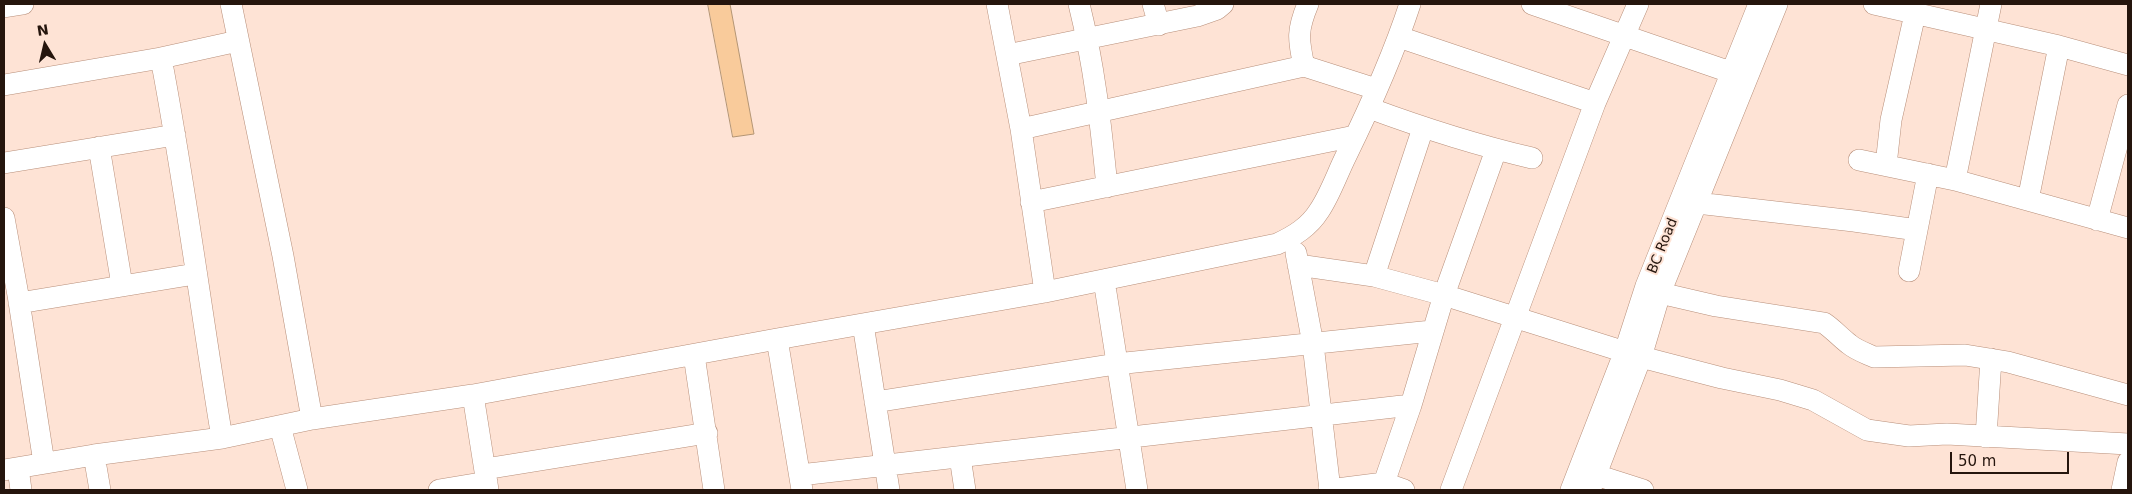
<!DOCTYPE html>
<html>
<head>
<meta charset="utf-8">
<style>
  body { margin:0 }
  #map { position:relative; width:2132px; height:494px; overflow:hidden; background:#fee3d5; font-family:"DejaVu Sans",sans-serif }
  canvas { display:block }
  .frame { position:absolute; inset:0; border:5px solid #25150d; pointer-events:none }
  .north { position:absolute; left:20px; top:20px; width:50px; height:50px; -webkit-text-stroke:4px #fee3d5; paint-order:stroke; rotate:351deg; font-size:14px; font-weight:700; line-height:20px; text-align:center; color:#25150d }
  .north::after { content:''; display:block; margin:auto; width:18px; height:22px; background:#25150d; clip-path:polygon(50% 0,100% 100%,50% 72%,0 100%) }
  .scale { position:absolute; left:1950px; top:452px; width:119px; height:22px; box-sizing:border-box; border:2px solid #25150d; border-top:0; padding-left:6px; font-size:15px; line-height:18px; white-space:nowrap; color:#25150d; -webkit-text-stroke:4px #fee3d5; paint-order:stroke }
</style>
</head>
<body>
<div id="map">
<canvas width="2132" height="494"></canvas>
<div class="frame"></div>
<div class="north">N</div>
<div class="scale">50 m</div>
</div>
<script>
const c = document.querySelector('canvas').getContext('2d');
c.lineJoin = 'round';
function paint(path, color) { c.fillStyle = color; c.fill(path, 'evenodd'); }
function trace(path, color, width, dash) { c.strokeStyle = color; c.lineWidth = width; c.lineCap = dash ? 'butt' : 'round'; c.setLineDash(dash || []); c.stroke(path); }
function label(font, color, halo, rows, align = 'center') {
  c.font = font + ' "DejaVu Sans",sans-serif'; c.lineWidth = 4; c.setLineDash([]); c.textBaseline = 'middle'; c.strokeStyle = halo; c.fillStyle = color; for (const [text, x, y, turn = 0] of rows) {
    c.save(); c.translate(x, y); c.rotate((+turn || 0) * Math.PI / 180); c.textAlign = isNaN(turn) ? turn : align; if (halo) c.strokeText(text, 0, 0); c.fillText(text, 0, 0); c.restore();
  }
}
const building = new Path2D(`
  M708,4H730L754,134L733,137Z`);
paint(building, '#f9cb9b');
trace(building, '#b49574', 1);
const minor = new Path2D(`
  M231,4L283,256L312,419
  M997,4L1021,129L1045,292
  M1079,4C1094,64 1101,125 1107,187
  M1153,4L1159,25
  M1532,4L1733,73
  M1874,4L2059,46L2128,65
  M4,7L23,4
  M1399,37L1595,103
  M1007,55L1197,16L1217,9L1223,4
  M161,58C185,184 201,311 222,438
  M1304,66C1298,39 1297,30 1308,4
  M4,85L161,58L238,41
  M1369,108C1423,128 1476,145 1532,158
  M1021,129L1304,66L1376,89
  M99,147L122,285
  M1859,160L1955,180L2128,228
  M4,163L175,135
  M1886,165L1891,120L1915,14
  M1955,180L1991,4
  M2028,200L2059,46
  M1031,202L1355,136
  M1697,203L1854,221L1917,230
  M4,218L18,295L44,463
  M2097,220L2128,105
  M1296,253L1313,344L1330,490
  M1298,265L1374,276L1444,295L1641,357L1722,378L1780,390L1813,400L1867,430L1909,436L1947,434L2128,444
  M1909,271L1928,174
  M1374,276L1423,128
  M1104,280L1137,490
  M1660,293L1716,306L1824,323C1833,329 1840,337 1849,344C1856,350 1865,353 1874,357L1965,355L2008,362L2128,395
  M19,303L195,274
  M863,324L889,490
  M777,339L802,490
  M694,355L714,490
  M473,395L488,490
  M875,402L1116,364L1432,331
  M280,426L297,490
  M1986,437L1991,359
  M94,455L100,490
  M960,457L965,490
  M18,468L21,490
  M485,469L707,433
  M4,470L94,455L222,438L312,419L473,395L777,339L1045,292L1277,244C1294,236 1309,227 1319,211C1330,195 1337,174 1346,156C1370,107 1393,56 1410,4
  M800,475L1411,405
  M1596,475L1643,490
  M1384,483L1411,405L1444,295L1496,150
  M439,490L487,482
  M1329,490L1384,483L1404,490
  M1451,490L1595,103L1638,4
  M1571,490L1625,351L1646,286L1759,4
  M1590,490L1641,357L1660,293L1777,4
  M2122,490L2128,462`);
trace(minor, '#b88f7a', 22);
trace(minor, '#fff', 21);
label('14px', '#25150d', '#fee3d5', [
  ["BC Road",1663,246,-68]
]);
</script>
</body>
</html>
